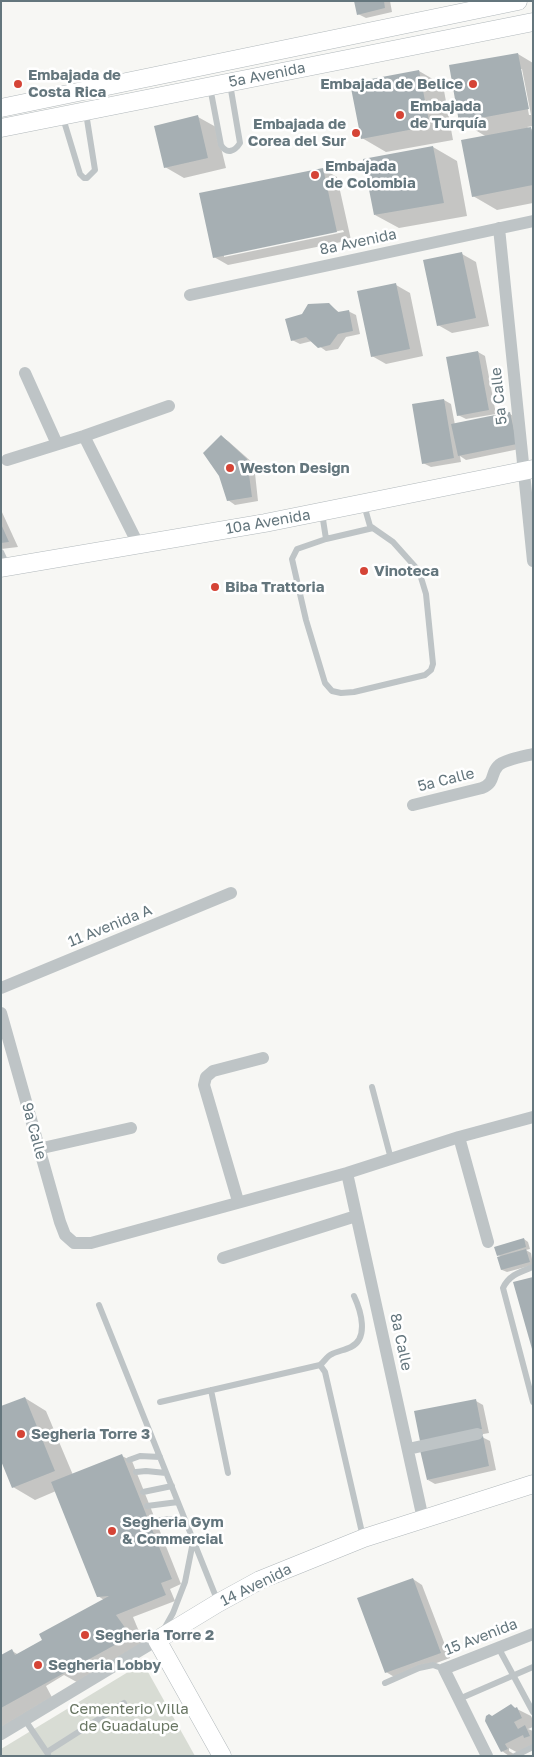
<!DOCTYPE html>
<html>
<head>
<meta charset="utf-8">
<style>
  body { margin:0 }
  #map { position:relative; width:534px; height:1757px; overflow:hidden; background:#f7f7f4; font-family:"Golos Text",sans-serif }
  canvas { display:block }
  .frame { position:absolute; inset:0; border:2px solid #64767d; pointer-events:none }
</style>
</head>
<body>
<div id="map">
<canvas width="534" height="1757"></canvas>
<div class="frame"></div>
</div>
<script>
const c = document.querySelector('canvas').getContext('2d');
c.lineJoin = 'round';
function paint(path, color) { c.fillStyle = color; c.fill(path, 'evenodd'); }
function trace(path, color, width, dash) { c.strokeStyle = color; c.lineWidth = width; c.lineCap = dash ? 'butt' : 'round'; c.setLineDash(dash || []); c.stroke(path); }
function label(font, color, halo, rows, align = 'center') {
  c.font = font + ' "Golos Text",sans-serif'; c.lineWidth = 5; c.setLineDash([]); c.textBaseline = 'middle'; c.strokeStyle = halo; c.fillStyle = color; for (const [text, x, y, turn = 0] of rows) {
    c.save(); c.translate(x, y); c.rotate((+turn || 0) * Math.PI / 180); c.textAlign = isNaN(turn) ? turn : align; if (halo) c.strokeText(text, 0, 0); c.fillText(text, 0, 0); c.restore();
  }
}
paint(new Path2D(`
  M143,1663L195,1756H1V1749Z`), '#d8dcd4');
paint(new Path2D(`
  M355,1H390L392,12L366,18L358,14Z
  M518,54L533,63V126L527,127L533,130V203L497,210L473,196L487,137L460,121ZM520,69H522L531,115H529Z
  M419,71L443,85L453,140L386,152L362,138Z
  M198,117L216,127L226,168L184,178L165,167Z
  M433,147L457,161L467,216L399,228L375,215Z
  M323,169L337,177L351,240L228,265L214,257L201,194ZM343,230L344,232L224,257V255Z
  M462,254L476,262L489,326L452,333L438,325Z
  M396,285L410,293L423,356L386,364L372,356Z
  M328,304L340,313L348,311L356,315L360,334L346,337L338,349L326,351L312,341L300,344L292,340Z
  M478,352L485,356L496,414L466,419L458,415Z
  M444,400L451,404L455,425L510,414L517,418L524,448L466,460L460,456L461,462L431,467L423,463Z
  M221,437L228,441L254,464L258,501L235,505L228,500Z
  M1,510L18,547L1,549Z
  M524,1239L528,1242L530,1249L526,1250L531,1253L533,1265L507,1272L502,1270V1257L498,1255Z
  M25,1398L46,1411L73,1475L122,1456L132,1461L181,1584L170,1589L175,1601L133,1617L138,1629L152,1649L84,1686L64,1675L46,1686L55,1703L1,1732V1657L12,1651L19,1655L42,1641L104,1600L98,1596L56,1491L35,1500L13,1487Z
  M476,1401L483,1405L489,1433L428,1444Z
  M482,1437L490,1441L496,1470L435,1484L428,1480Z
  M413,1579L422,1585L450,1658L396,1678L386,1672Z
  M511,1706L531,1716L533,1720V1727L528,1729L533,1731V1745L520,1754L509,1748V1751L517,1756H509L502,1751L492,1718Z`), '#0003');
paint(new Path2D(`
  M354,1H384L385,8L357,15Z
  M518,53L529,109L459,122L449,65Z
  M419,70L430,126L361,139L350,83Z
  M198,115L208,158L164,168L154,126Z
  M531,127L533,137V185L472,197L461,140Z
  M433,146L444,203L374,215L363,159Z
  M323,168L337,232L213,258L199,193Z
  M462,252L476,318L437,326L423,260Z
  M396,283L410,349L371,357L357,291Z
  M329,303L338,312L349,310L353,331L338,334L330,345L318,348L306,337L291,341L285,319L302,314L308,304Z
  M478,351L489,410L457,416L446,357Z
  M444,399L454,458L422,464L412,404Z
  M510,412L517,444L458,456L451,424Z
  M221,435L247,459L252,497L227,501L219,476L203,453Z
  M1,524L9,542L1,543Z
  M524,1238L526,1247L497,1256L494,1247Z
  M526,1249L530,1262L501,1270L497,1257Z
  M533,1277V1349H532L513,1282Z
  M25,1397L55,1471L12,1488L1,1461V1406Z
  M476,1399L482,1429L420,1441L414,1411Z
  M483,1436L489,1466L427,1480L420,1450Z
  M122,1454L172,1579L161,1583L166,1595L116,1615L131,1636L1,1708V1655L12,1649L15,1655L42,1640L39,1634L109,1596L97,1597L51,1482Z
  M413,1578L441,1653L385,1673L357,1598Z
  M511,1704L515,1708L517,1707L522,1718L514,1722L518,1729L525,1725L530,1736L524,1738L523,1735L505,1744L508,1749L501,1752L485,1721L486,1716L489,1714L492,1716Z`), '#a6afb3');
const secondary = new Path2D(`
  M1,108L518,1
  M1,128L533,22
  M1,568L265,523L533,469
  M222,1756L157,1640L218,1603L260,1580L364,1538L533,1484`);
trace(secondary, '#b1b8bb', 19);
trace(new Path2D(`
  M210,87L221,145C227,155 235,151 240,143L230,84
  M63,118L80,174L84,178H87L95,170L86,113
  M322,513L326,539L297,549L292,559L306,620L325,683L332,691L341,693L354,692L425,675L431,670L433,664L426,594L419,571L393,542L370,526L364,505
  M326,539L373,528
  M1,552L7,565
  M372,1087L391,1159
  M533,1267C520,1272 509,1275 503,1288L533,1402
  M99,1305L218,1602
  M320,1365C324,1362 327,1356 332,1354C338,1351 345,1350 351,1347C369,1338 361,1311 354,1296
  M211,1390L228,1473
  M160,1402L320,1365L325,1372L363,1537
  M129,1460L140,1456L160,1457
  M136,1472L146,1471L166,1473
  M143,1492L172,1486
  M147,1506L178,1502
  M152,1521L170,1519L186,1523
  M163,1631L173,1613L185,1582L193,1542
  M498,1647L533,1712
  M385,1683L419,1668L433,1665L444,1669
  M459,1699L533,1667
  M25,1720L48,1754
  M47,1752L124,1703
  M515,1756L533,1747`), '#bec4c6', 6);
trace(new Path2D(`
  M499,228L533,561
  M190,295L533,221
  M25,373L57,444
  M84,436L138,544
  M7,460L84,436L169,406
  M413,805L482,788C496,782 490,774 498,766C503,760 525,756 533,754
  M1,988L231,893
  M1,1013L60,1222L65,1235L74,1243H91L347,1173L459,1137L533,1117
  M459,1137L488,1242
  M38,1149L131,1128
  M347,1173L423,1519
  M238,1201L204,1085L206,1077L213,1071L263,1058
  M223,1258L356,1216
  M408,1449L477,1434
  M1,1734L157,1640
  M487,1756L444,1669L533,1634`), '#bec4c6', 12);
trace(secondary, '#fff', 18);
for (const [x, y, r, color] of [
  [18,84,5,"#d54436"],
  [473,84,5,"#d54436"],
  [400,115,5,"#d54436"],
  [356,133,5,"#d54436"],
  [315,175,5,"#d54436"],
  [230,468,5,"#d54436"],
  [364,571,5,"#d54436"],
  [215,587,5,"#d54436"],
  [21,1434,5,"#d54436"],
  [112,1531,5,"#d54436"],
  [85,1635,5,"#d54436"],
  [38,1665,5,"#d54436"]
]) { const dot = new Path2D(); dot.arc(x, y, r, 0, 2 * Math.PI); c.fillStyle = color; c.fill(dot); trace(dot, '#fff', 2); }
label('bold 15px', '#64767d', '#fff', [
  ["Embajada de",28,75],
  ["Costa Rica",28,92],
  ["Embajada de Belice",463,84,"right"],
  ["Embajada",410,106],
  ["de Turquía",410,123],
  ["Embajada de",346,124,"right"],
  ["Corea del Sur",346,141,"right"],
  ["Embajada",325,166],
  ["de Colombia",325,183],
  ["Weston Design",240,468],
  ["Vinoteca",374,571],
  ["Biba Trattoria",225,587],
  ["Segheria Torre 3",31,1434],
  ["Segheria Gym",122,1522],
  ["& Commercial",122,1539],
  ["Segheria Torre 2",95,1635],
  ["Segheria Lobby",48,1665]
], 'left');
label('15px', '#64767d', '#fff', [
  ["5a Avenida",267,75,-11],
  ["8a Avenida",358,242,-12],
  ["5a Calle",499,396,-96],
  ["10a Avenida",268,522,-10],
  ["5a Calle",446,780,-14],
  ["11 Avenida A",110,926,-22],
  ["9a Calle",34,1131,75],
  ["8a Calle",401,1342,78],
  ["14 Avenida",256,1585,-26],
  ["15 Avenida",481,1637,-21]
]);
label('15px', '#697663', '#fff', [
  ["Cementerio Villa",129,1709],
  ["de Guadalupe",129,1726]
]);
</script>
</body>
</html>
